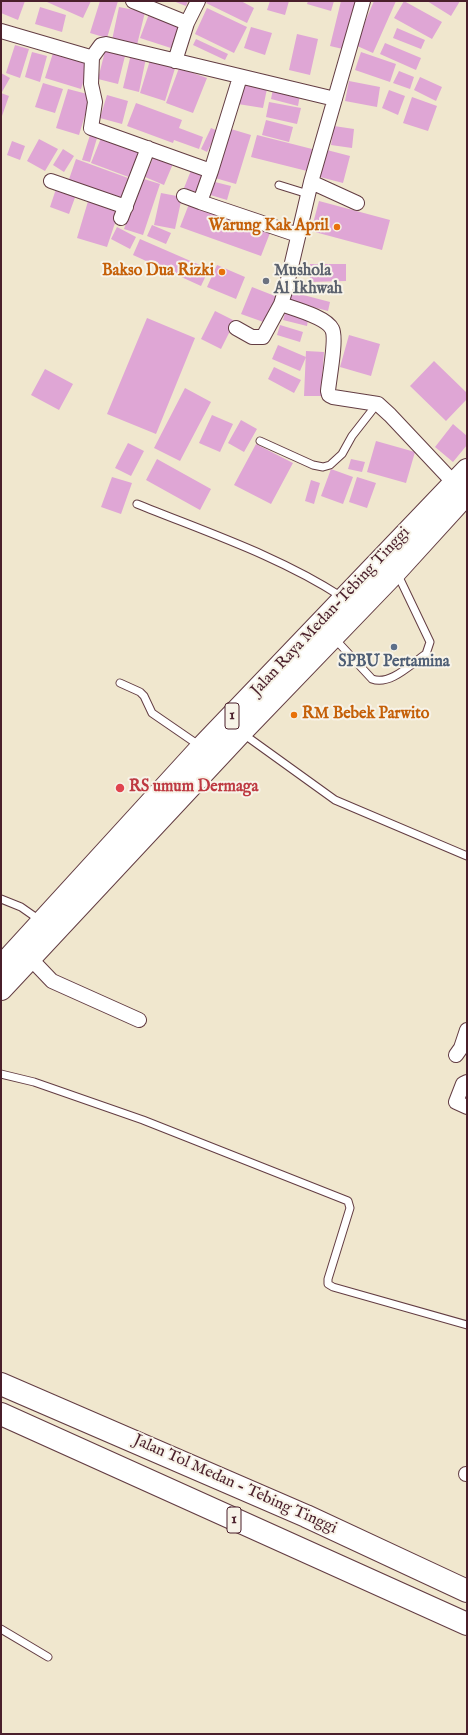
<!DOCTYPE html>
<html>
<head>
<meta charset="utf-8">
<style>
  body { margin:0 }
  #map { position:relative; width:468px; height:1735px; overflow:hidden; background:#f0e7ce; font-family:"IM FELL English",serif }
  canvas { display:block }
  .frame { position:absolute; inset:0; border:2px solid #4a1f2b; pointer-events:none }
</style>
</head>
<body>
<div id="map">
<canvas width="468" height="1735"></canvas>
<div class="frame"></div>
</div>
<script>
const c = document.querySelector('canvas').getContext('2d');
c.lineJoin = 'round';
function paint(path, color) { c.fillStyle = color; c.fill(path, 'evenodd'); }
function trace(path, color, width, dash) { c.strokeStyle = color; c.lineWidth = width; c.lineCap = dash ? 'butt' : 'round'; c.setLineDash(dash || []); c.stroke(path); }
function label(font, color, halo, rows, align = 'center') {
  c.font = font + ' "IM FELL English",serif'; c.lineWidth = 4; c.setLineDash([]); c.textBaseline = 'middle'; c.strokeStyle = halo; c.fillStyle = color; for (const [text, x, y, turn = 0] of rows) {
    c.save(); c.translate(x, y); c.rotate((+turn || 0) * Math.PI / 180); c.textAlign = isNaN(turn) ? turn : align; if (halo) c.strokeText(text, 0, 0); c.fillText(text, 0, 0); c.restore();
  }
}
paint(new Path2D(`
  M1,1H25L18,20L1,13Z
  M48,1H91L83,18L47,2Z
  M100,1H118L107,38L90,33Z
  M173,1H188L186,6Z
  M208,1H241L254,8L247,23L206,3Z
  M270,1H289L285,15L267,10Z
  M308,1H334L331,11L307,4Z
  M341,1H358L347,50L330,46Z
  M374,1H396L373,53L355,45Z
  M404,1L442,22L432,39L394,18Z
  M427,1H460L451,16Z
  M40,7L66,15L62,32L35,24Z
  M119,7L145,12L137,45L112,40Z
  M207,8L247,27L234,53L195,34Z
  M149,14L185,27L177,50L140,38Z
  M251,27L272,33L265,55L244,48Z
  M397,28L425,40L421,49L393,38Z
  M297,34L318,39L310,75L289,70Z
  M196,39L228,54L225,60L193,45Z
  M385,43L421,58L416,70L380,54Z
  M15,45L29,49L20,78L6,73Z
  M54,50L90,61L81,89L45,78Z
  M105,51L125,56L118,84L98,79Z
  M32,52L47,56L40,82L25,77Z
  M361,52L396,64L390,82L355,70Z
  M131,54L146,58L139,92L123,88Z
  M151,57L176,65L165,101L140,93Z
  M179,68L207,78L193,113L166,103Z
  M399,71L414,77L410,89L393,83Z
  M1,73L10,78L2,92L1,91Z
  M420,77L442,87L436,101L414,90Z
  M243,79L268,84L263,108L238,104Z
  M349,81L380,87L377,107L345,101Z
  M43,83L63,89L55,113L35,107Z
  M68,89L91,95L79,135L56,128Z
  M273,89L300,95L298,106L271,99Z
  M389,90L405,96L398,115L382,108Z
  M1,93L9,96L2,116H1Z
  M107,95L128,101L122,124L100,118Z
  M412,97L437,106L428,131L403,123Z
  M269,102L301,108L297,124L266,117Z
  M136,103L182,120L179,128L203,137L199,149L174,140L173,143L127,126Z
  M266,120L293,127L289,142L262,135Z
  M334,126L354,129L352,148L331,145Z
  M211,128L218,131L207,152L201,149Z
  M231,129L251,135L236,184L215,178Z
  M90,135L97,138L90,162L82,160Z
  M257,135L316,150L311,172L251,157Z
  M101,138L143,153L134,179L91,163Z
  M39,139L58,149L45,171L27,161Z
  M12,141L25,146L20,160L7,155Z
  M63,149L74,156L64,172L53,165Z
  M327,150L350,156L343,183L320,177Z
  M156,151L175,159L164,185L145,177Z
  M76,159L128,178L119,203L67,185Z
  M192,168L209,174L202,194L184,188Z
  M141,178L160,184L143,235L124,229Z
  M211,181L231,186L227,200L207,194Z
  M57,186L77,192L69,214L50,207Z
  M161,193L182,197L175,229L154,225Z
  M89,198L120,208L107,247L77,238Z
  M319,201L390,220L382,250L311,231Z
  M189,204L270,233L261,256L180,227Z
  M152,225L171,233L166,244L147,236Z
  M117,227L136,237L130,249L111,239Z
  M140,239L209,269L201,286L133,255Z
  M310,264H346V281L310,282Z
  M217,265L245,277L236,299L207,287Z
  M252,287L280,298L269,324L241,314Z
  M292,292L330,302L328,311L290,301Z
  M215,311L235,321L221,349L201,339Z
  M285,313L308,320L307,326L283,320Z
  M147,318L195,338L156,434L107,414Z
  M280,325L303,332L300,342L277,335Z
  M349,335L380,344L371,376L340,367Z
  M278,345L306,357L300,371L272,359Z
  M306,351L324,352L321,396H304Z
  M434,361L467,393V399L446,421L410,386Z
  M274,367L301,380L294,393L268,379Z
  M45,369L73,384L59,410L31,395Z
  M185,388L211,402L180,461L154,448Z
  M212,415L233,424L220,452L199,443Z
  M241,420L257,429L244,452L228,443Z
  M453,424L467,436V445L453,462L435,447Z
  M376,441L415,452L406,483L367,472Z
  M128,443L144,451L131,476L115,468Z
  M256,444L293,463L271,504L234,485Z
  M157,459L211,489L200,510L146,480Z
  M351,459L365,462L362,472L348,469Z
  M331,469L353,477L343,504L321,496Z
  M112,477L132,483L121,514L101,507Z
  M357,477L376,483L367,508L349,502Z
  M311,480L320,483L314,504L305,501Z`), '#dfa6d5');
const service = new Path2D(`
  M279,185L308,194
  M260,441L313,465L323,467L330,465L342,454L352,436L377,404
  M137,504C206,532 279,556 342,597
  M335,639L372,679C390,686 411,664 426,654L430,642L397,573
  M120,683L140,692L144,696L152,713L200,746
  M242,733L335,800L467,856
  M1,899L21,907L41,921
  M1,1074L34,1082L143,1120L348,1201L350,1208L328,1279V1284L333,1287L467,1325
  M1,1629L48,1657`);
const minor = new Path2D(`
  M133,1L187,23L198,1
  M1,31L90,57L93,56L101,45L106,44L335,99
  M92,57L91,84L95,102L91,128L211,171L240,77
  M175,61L187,23
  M211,171L200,202L298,235
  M51,181L126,207
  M184,196L200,202
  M357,203L311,182L363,1
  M121,218L148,148
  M281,304C295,309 326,317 332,329C337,338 329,379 328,391L329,395L333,397L378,404L390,415L454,483
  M236,328L252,337H263L281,304L286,288L311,182
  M30,958L52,981L139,1020
  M456,1055L461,1048L467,1030
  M467,1082L463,1084L456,1102L467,1107
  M466,1474H467`);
const trunk = new Path2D(`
  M1,967L202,747L467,470
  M1,989L241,732L396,571L467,493`);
const motorway = new Path2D(`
  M1,1384L306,1516L467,1591
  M1,1414L467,1624`);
trace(service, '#633d43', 9);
trace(minor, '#633d43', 16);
trace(trunk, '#633d43', 24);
trace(motorway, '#633d43', 24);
trace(service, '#fff', 7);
trace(minor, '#fff', 14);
trace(trunk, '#fff', 22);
trace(motorway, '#fff', 22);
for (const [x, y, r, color] of [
  [337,227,4,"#e8710a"],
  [222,272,4,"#e8710a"],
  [266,281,4,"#6b7280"],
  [394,647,4,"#5c6f8a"],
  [294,715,4,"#e8710a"],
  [120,788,5,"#e0444e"]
]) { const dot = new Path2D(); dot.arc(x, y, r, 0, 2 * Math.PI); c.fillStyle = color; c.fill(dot); trace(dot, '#f7f3e8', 1.5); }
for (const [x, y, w] of [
  [232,716,14],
  [234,1520,14]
]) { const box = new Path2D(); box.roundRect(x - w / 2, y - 13, w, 26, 3); c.fillStyle = '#f7f3e8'; c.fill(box); trace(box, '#4a1f2b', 1); }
label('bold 15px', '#4a1f2b', null, [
  ["1",232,716],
  ["1",234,1520]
]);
label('bold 16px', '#c56008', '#f7f3e8', [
  ["Warung Kak April",329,227],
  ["Bakso Dua Rizki",214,272],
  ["RM Bebek Parwito",302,715,"left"]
], 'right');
label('bold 16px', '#5b616d', '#f7f3e8', [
  ["Mushola",274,272],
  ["Al Ikhwah",274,290]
], 'left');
label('16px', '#4a1f2b', '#f7f3e8', [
  ["Jalan Raya Medan-Tebing Tinggi",331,612,-47],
  ["Jalan Tol Medan - Tebing Tinggi",235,1485,24]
]);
label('bold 16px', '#4e5e75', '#f7f3e8', [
  ["SPBU Pertamina",394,663]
]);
label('bold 16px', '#be3a42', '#f7f3e8', [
  ["RS umum Dermaga",129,788]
], 'left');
</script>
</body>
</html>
